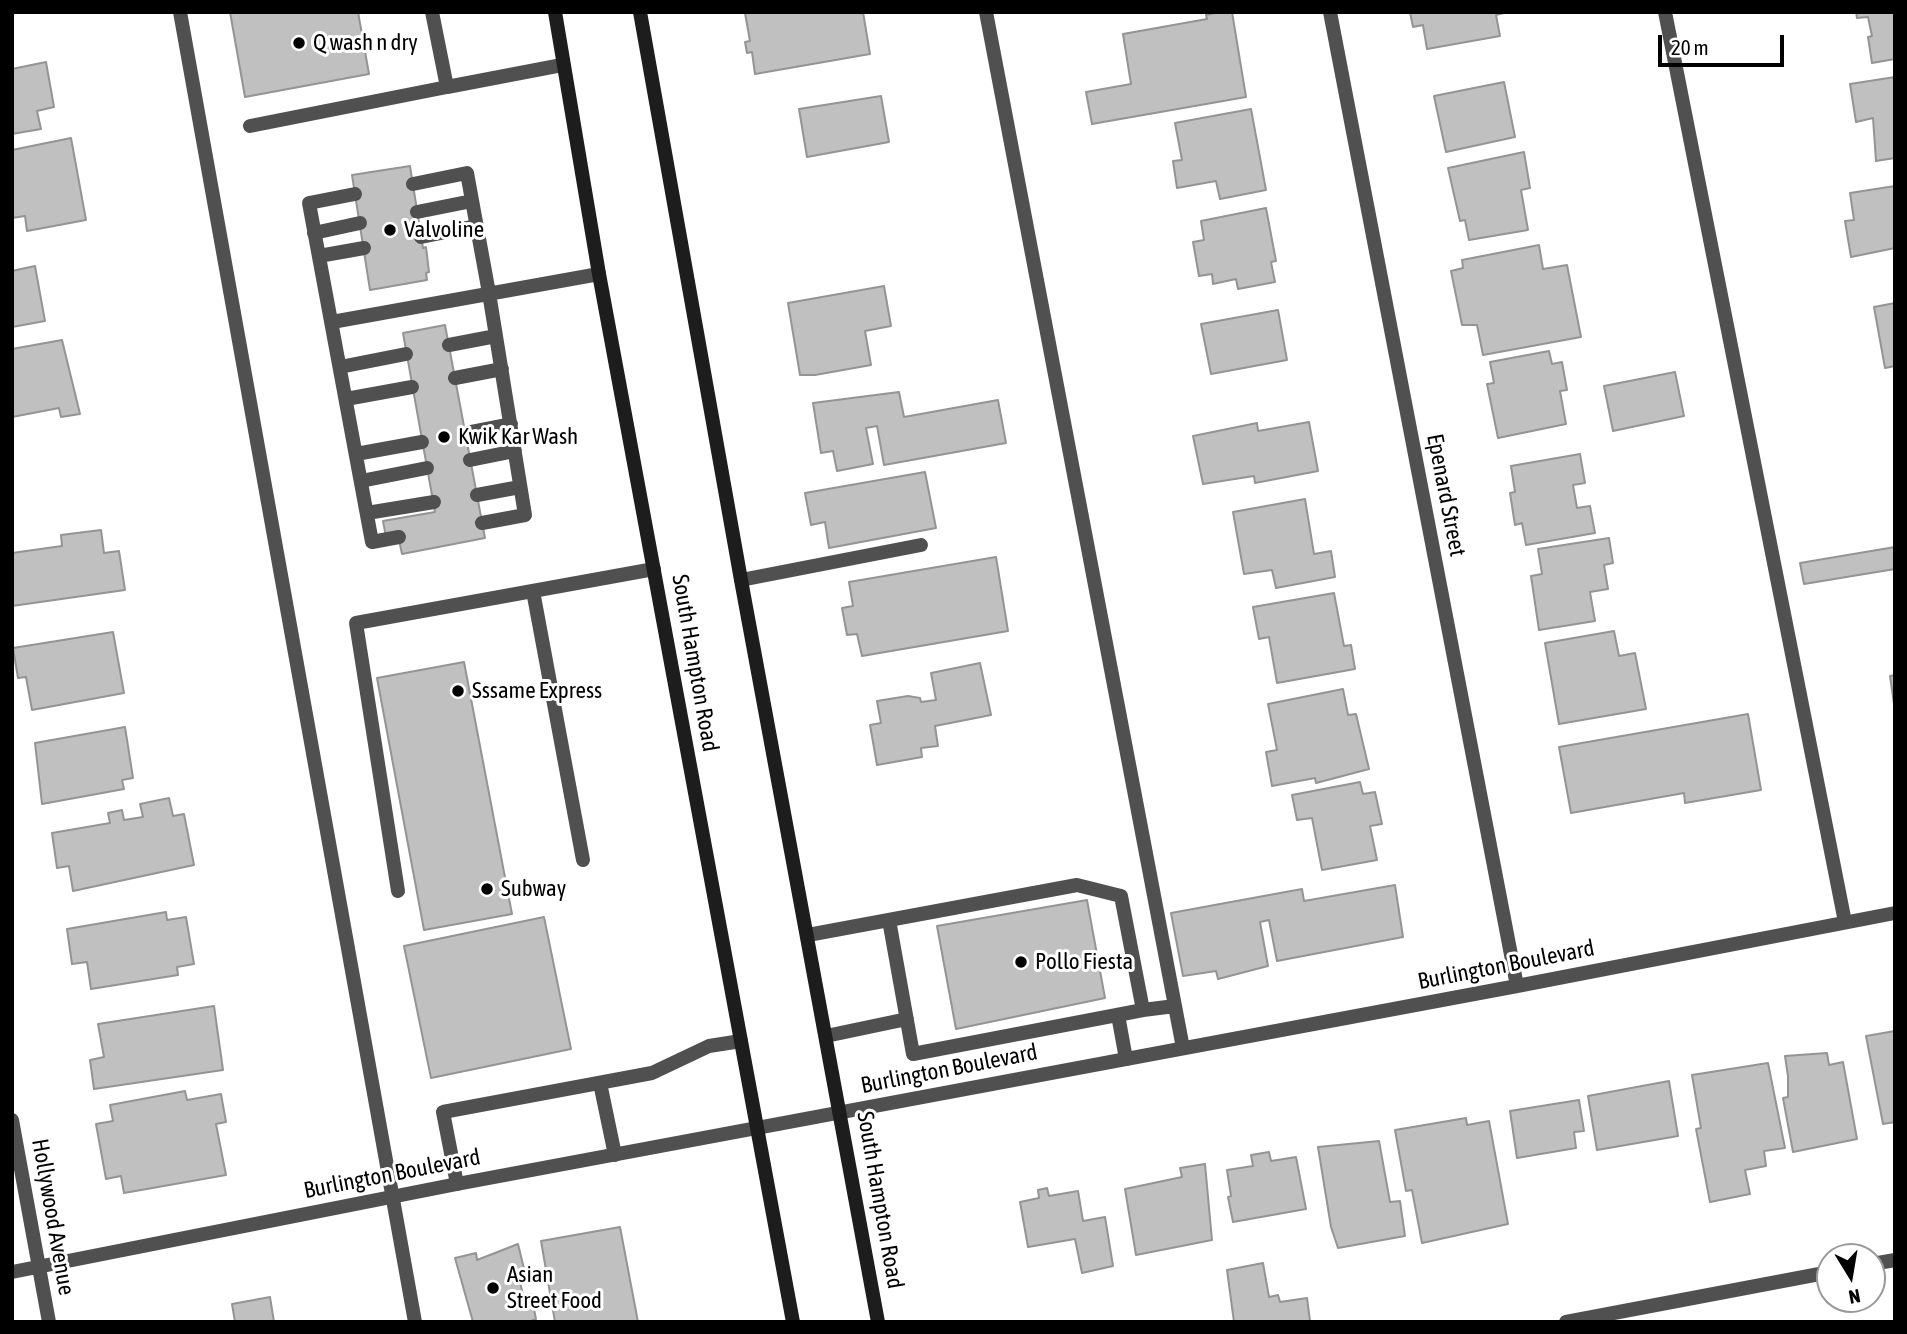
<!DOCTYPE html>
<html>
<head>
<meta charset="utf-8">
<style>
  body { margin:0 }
  #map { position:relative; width:1907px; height:1334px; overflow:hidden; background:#fff; font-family:"Asap Condensed",sans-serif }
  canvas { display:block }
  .frame { position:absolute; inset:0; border:14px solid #000; pointer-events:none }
  .north { position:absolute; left:1816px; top:1243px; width:70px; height:70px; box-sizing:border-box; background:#fff; border:2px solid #999; border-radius:50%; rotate:169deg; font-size:19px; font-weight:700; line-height:28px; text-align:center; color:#000 }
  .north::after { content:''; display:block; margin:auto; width:24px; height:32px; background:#000; clip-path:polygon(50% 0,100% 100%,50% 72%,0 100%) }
  .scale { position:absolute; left:1658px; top:35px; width:126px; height:32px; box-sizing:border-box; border:4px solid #000; border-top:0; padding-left:9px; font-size:21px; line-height:24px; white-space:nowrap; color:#000; -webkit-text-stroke:5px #fff; paint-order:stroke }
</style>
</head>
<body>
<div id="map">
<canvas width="1907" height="1334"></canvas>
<div class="frame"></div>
<div class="north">N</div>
<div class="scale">20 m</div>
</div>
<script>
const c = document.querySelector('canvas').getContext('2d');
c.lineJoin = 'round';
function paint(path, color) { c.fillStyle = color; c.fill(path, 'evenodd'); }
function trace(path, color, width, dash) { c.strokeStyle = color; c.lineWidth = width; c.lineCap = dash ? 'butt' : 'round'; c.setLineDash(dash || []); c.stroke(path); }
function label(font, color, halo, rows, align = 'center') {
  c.font = font + ' "Asap Condensed",sans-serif'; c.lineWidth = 6; c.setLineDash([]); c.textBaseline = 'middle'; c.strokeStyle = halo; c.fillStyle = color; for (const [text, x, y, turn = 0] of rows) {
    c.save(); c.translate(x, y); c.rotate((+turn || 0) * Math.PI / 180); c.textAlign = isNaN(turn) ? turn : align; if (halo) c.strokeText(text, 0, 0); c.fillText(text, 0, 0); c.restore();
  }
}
const building = new Path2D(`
  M230,12H358L369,74L245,97Z
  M863,12L870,54L755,74L752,52L747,53L745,42L750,41L745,13Z
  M1220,12H1232L1246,97L1092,124L1086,92L1131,84L1123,34L1207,19L1206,15Z
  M1410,12H1504V13L1496,15L1500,36L1427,49L1423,25L1413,27Z
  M1856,12H1895V59L1872,63L1868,37L1872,36L1868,17L1857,18Z
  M46,62L54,107L37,111L41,129L12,134V69Z
  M1895,77V158L1876,161L1873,118L1856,122L1850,84Z
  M1504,82L1515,137L1446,152L1434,96Z
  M881,96L889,142L807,157L799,109Z
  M1251,109L1266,190L1220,199L1216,181L1177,188L1173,161L1182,160L1175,123Z
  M71,138L86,220L27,231L25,216L12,218V150Z
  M1524,152L1530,188L1521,190L1528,230L1469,240L1465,220L1460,221L1448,168Z
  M410,166L423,248L426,247L429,272L426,273L427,280L370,290L352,175Z
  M1895,186V248L1851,257L1845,221L1854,220L1850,193Z
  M1266,208L1276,261L1271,262L1275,282L1238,289L1236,279L1213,284L1212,274L1199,276L1193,242L1204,240L1201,221Z
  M1539,245L1543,269L1567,265L1581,337L1483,355L1477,325H1462L1451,271L1463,268L1462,260Z
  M35,266L45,321L12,327V271Z
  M884,286L891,326L865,331L871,365L815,375H800L788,303Z
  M1895,303V366L1885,368L1874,307Z
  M1278,310L1287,360L1211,374L1201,324Z
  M445,325L485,538L402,554L398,535L386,537L383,521L435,512L403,333Z
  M62,340L80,414L61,417L59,408L12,417V349Z
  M1549,351L1552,364L1562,362L1567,390L1560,391L1566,424L1498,438L1487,384L1494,383L1490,362Z
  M1675,372L1684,416L1613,431L1604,386Z
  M899,392L904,417L998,400L1006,443L884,465L877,426L866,428L873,464L837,471L833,451L821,453L813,403Z
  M1309,422L1318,471L1255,483L1254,476L1203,484L1193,436L1257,423L1258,431Z
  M1580,454L1585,483L1573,485L1577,508L1590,506L1595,533L1526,545L1522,523L1515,525L1510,493L1515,492L1511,466Z
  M925,472L936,528L829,548L825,522L811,525L805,493Z
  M1305,499L1314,554L1331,551L1335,577L1276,588L1272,570L1244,574L1233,512Z
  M101,530L104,553L119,551L125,590L12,606V553L62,546L61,535Z
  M1609,538L1613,563L1604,565L1608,589L1590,592L1595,621L1539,630L1531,576L1542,574L1538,549Z
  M1895,547V569L1804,584L1800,563Z
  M996,557L1008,631L862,656L857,634L847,635L842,608L853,606L849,582Z
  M1334,593L1344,646L1351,645L1355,669L1277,683L1269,637L1259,639L1253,607Z
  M1614,631L1619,656L1635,653L1646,709L1559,724L1545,643Z
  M113,632L124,693L32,710L26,677L18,678L13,648Z
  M464,662L512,914L424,930L377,678Z
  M980,663L991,715L935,726L938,746L921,748L922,757L877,765L870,725L881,723L877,701L908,696L920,698L921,702L936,700L931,673Z
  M1895,675V704H1894L1890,676Z
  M1343,689L1348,715L1356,714L1369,769L1316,783L1315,778L1272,786L1266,752L1277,750L1268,704Z
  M1748,714L1761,790L1685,803L1684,793L1571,813L1559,747Z
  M125,727L133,778L122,780L124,789L42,804L35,743Z
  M1360,782L1363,794L1375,792L1382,824L1370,826L1377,860L1322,870L1312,818L1297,820L1292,795Z
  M169,798L173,816L184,814L194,865L73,891L69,866L57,868L52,833L110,823L108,813L122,810L124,820L143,817L140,804Z
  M1395,885L1403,937L1277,961L1269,920L1260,922L1268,966L1218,979L1216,971L1183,976L1171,913L1302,889L1304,901Z
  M1087,900L1105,998L956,1029L937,926Z
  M166,912L167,920L186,917L194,964L177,967L178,975L91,989L87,962L72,964L67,929Z
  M544,917L571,1049L431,1078L404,946Z
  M214,1006L223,1070L94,1089L90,1060L104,1057L98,1024Z
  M1895,1031V1122L1883,1124L1866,1036Z
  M1827,1053L1829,1065L1843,1062L1857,1139L1793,1152L1783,1098L1788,1097V1076L1785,1056Z
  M1768,1063L1785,1148L1764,1151L1766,1166L1745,1170L1750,1194L1710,1202L1696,1129L1701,1128L1692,1075Z
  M1669,1081L1678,1136L1597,1150L1588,1096Z
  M185,1091L187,1100L221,1094L226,1122L216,1124L226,1175L124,1193L121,1176L106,1179L96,1124L113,1121L110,1105Z
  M1579,1100L1584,1131L1574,1132L1576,1148L1517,1158L1510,1111Z
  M1466,1118L1467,1125L1489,1121L1508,1224L1422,1243L1412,1190L1406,1191L1395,1130Z
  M1379,1141L1390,1202L1400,1201L1405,1236L1338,1248L1331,1227L1318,1147Z
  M1269,1152L1271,1161L1296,1157L1306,1209L1233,1222L1228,1197L1231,1196L1227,1170L1253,1166L1251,1155Z
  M1205,1164L1212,1240L1136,1255L1125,1189L1182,1177L1180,1168Z
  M1047,1188L1049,1196L1078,1191L1083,1221L1105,1217L1113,1266L1082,1273L1075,1239L1028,1247L1020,1202L1039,1198L1038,1190Z
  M620,1227L638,1322H555L541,1241Z
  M518,1244L527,1281L520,1282L523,1295L531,1294L536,1319L529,1322H473L455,1258L476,1253L477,1260Z
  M1263,1263L1269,1297L1278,1295L1280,1302L1307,1298L1310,1321L1234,1322L1227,1270Z
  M270,1297L274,1322H235L232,1304Z`);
paint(building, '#c0c0c0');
trace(building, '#949494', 2);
trace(new Path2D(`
  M180,12L415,1322
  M986,12L1183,1048
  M1665,12L1845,922
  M447,87L562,65
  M250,126L447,87L432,12
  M413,184L467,173L489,293L525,515L482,523
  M355,194L309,203L372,542L399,537
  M417,212L472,201
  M314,233L360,223
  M421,237L476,226
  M319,256L364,248
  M332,322L599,274
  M449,345L496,336
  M340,367L406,354
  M455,378L502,369
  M346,399L412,387
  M465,433L511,424
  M356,454L422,442
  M470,460L515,451
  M361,481L427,468
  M477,495L520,487
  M367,513L434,502
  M741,580L921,545
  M533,591L583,860
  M398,891L356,623L654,569
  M808,935L1077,885L1121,896L1143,1010L913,1054L889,920
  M1143,1010L1175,1006
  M1118,1015L1126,1059
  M826,1036L907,1019
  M600,1083L615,1155
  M457,1184L443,1112L652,1073L709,1046L741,1041
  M1872,1264L1895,1260
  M1566,1322L1830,1272`), '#505050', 14);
trace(new Path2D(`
  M1330,12L1517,986
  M12,1120L49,1322
  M12,1272L457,1184L1517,986L1895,913`), '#505050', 14);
trace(new Path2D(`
  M555,12L599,274L793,1322
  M640,12L741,580L878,1322`), '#1d1d1d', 14);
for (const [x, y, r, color] of [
  [299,43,7,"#000"],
  [390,230,7,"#000"],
  [444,437,7,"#000"],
  [458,691,7,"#000"],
  [487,889,7,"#000"],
  [1021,962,7,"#000"],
  [493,1288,7,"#000"]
]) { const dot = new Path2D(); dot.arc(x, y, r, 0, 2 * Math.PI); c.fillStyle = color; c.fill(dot); trace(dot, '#fff', 2.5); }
label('23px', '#000', '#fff', [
  ["Q wash n dry",313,43],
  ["Valvoline",404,230],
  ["Kwik Kar Wash",458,437],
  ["Sssame Express",472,691],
  ["Subway",501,889],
  ["Pollo Fiesta",1035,962],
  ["Asian",507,1275],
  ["Street Food",507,1301]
], 'left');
label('23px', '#000', '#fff', [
  ["Epenard Street",1446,495,79],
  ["South Hampton Road",695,663,80],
  ["Burlington Boulevard",1506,965,-11],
  ["Burlington Boulevard",949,1069,-11],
  ["Burlington Boulevard",392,1174,-11],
  ["South Hampton Road",880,1200,80],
  ["Hollywood Avenue",53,1217,80]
]);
</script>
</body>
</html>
